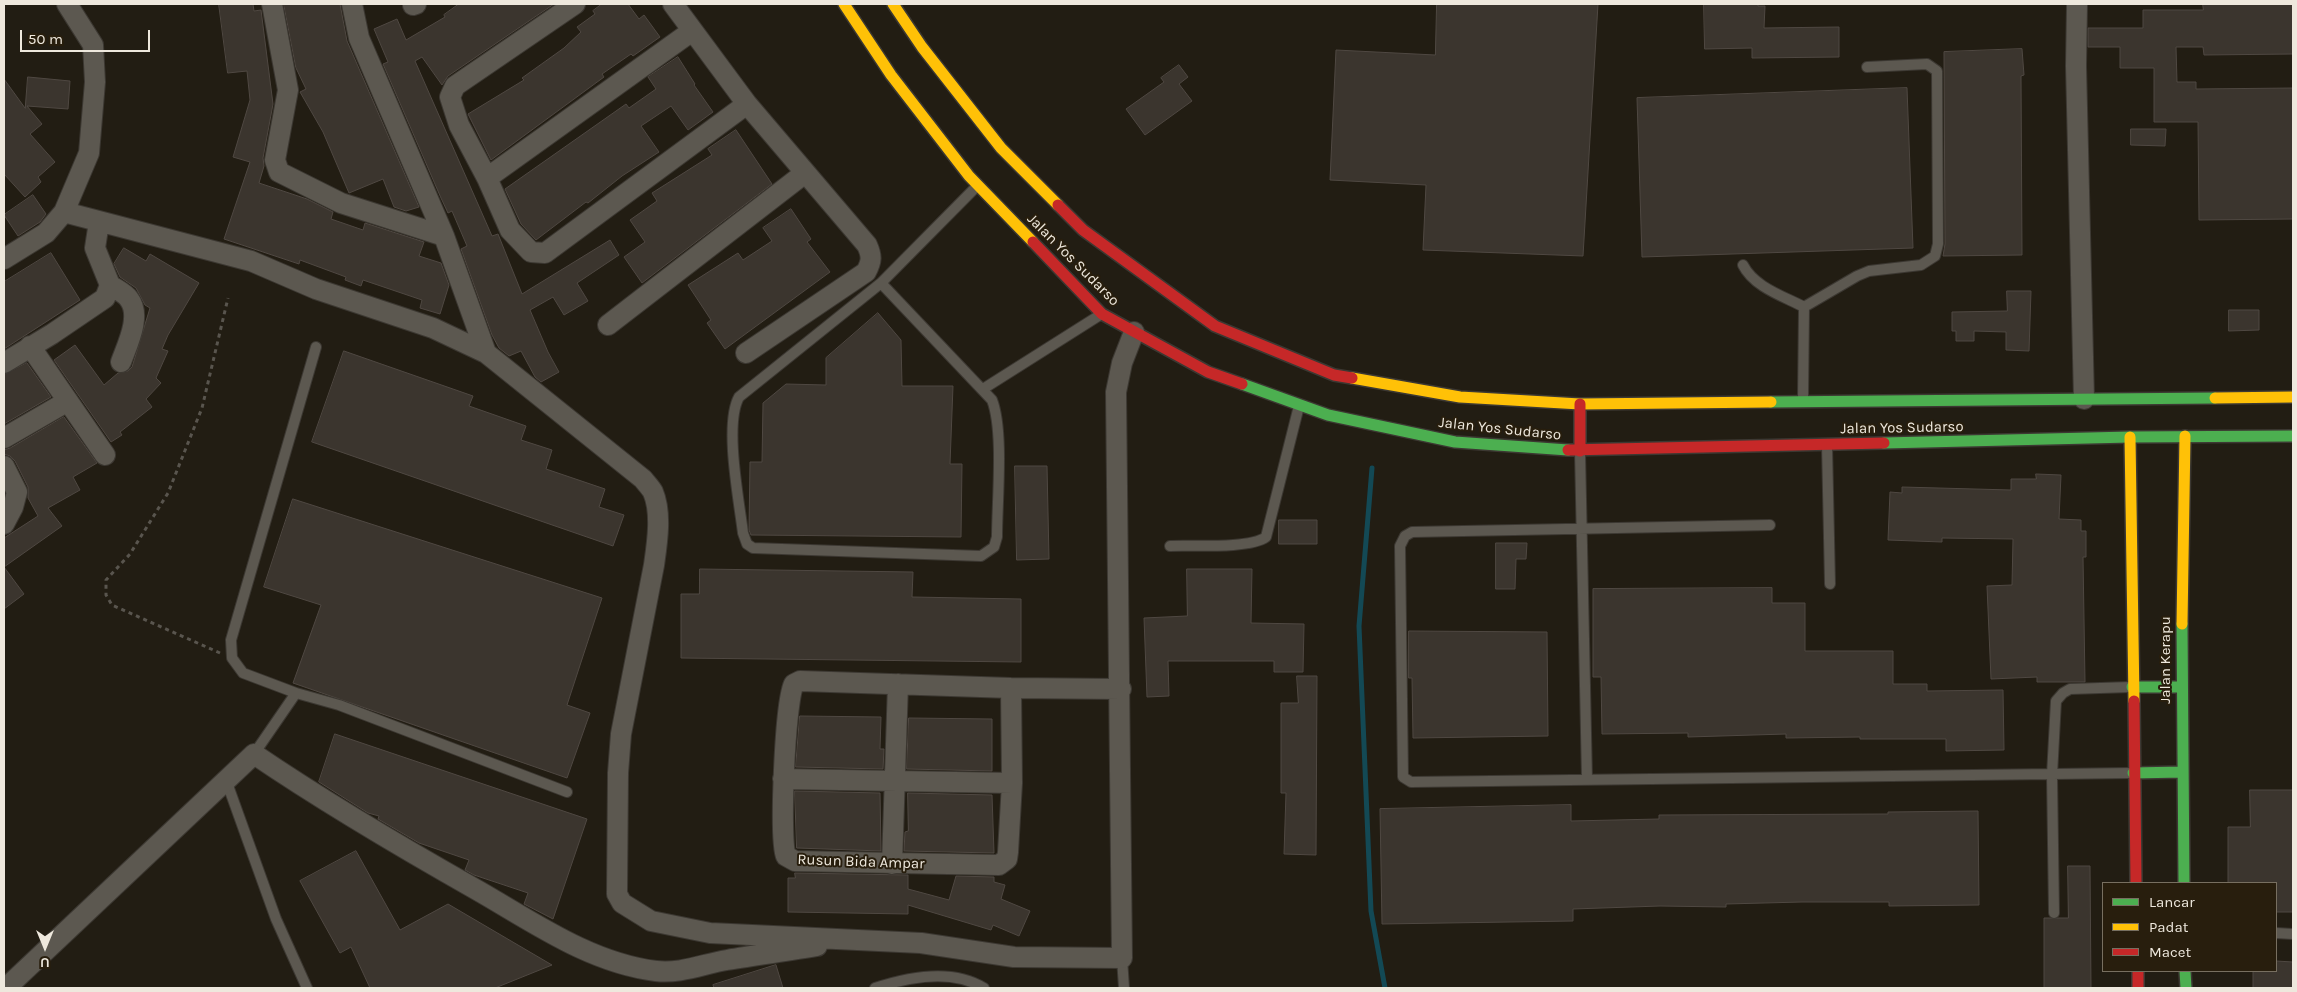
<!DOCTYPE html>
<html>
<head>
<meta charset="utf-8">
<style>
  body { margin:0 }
  #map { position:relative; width:2297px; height:992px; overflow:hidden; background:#221d13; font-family:Karla,sans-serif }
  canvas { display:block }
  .frame { position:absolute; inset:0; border:5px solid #eee8dd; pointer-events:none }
  .legend { position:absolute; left:2102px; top:882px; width:175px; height:90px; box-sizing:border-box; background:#281e0d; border:1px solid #776f60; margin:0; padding:6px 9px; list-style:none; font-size:15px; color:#eee8dd }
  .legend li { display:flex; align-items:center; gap:10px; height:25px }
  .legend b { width:25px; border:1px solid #776f60 }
  .north { position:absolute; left:20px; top:922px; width:50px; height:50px; -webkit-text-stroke:4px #281e0d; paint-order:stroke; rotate:180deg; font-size:14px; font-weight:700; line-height:20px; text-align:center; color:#eee8dd }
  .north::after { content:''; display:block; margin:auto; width:18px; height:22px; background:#eee8dd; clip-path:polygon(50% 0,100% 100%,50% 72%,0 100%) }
  .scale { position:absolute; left:20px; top:30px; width:130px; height:22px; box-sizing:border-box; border:2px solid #eee8dd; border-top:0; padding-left:6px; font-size:15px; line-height:18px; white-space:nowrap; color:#eee8dd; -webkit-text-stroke:4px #281e0d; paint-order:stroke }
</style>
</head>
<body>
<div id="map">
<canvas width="2297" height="992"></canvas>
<div class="frame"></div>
<ul class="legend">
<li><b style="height:6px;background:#4caf50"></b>Lancar</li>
<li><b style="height:6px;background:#ffc107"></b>Padat</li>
<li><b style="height:6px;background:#c62828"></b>Macet</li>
</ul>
<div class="north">U</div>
<div class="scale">50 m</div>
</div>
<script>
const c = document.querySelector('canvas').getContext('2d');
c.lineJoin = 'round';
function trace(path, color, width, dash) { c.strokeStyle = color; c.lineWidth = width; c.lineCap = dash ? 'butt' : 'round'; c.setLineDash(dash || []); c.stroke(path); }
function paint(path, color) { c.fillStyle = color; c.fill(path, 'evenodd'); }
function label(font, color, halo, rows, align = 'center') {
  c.font = font + ' Karla,sans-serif'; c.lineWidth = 4; c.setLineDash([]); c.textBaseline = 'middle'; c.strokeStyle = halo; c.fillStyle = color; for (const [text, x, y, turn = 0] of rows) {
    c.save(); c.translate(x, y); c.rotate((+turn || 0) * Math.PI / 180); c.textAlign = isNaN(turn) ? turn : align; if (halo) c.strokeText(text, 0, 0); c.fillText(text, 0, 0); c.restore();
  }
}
trace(new Path2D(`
  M1372,468L1359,626L1371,911L1385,988`), '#134955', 5);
const building = new Path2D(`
  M219,4H253L254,11L261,10L273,104L263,158L264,166L259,183L307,199L333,212L331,219L363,230L365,223L424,242L419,256L441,263L449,285L440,314L420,308L422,300L363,280L361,286L345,280L346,277L300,260L299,264L224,239L250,162L233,157L250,100L247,71L228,73Z
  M284,4H340L347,41L419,207L406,211L394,207L383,179L349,193L323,132L300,92L306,89L296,68Z
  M459,4H554L448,76L442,85L422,57L415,61L492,236L498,234L522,294L610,240L619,255L577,283L588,301L564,315L553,297L530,310L548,352L559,372L541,382L535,377L521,351L509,356L499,348L492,335L461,249L467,246L452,211L448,213L441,198L383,64L388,62L374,29L397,19L406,40L445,17L444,15Z
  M602,4H628L639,19L644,15L660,37L633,56L631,54L602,74L604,77L491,160L468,114L524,80L522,78L564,48L581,32L577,27L595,14L593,11Z
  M1437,4H1598L1583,256L1423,250L1426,185L1330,180L1336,50L1435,55Z
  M1704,4H1758V6H1765L1764,28L1839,27V57L1752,58V48L1705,49Z
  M2203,4H2293V54L2204,55L2203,47H2176L2177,82H2196V89L2293,88V219L2199,220L2198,122H2154V68H2120V47H2088V28H2143V10H2203Z
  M2022,49L2024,75L2021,76L2022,255L1943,256L1945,244L1944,52Z
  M678,57L695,84L694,85L713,112L688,130L671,106L641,126L659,152L622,176L588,203L586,202L536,240L521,224L505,189L626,104L629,108L656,89L648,77Z
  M1179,65L1188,77L1179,84L1192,101L1145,135L1126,109L1164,82L1161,78Z
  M28,77L70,81L68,109L27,106L42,124L30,134L55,162L38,177L41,182L25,197L4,174V79L25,108Z
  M1907,88L1913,248L1642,257L1637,98Z
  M2131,129H2166L2165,146L2131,145Z
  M736,130L772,184L642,283L624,257L645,242L630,220L657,201L652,193L712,155L708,149Z
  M33,195L46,214L40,222L18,236L4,215Z
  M791,209L811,239L807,242L830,272L725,349L707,323L711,320L688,285L738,253L743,260L772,241L763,228Z
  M124,248L146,261L150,254L199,283L168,335L162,349L168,351L156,378L161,383L146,399L152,407L120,432L122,435L111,442L54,360L75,345L104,385L118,373L128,371L132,367L150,308L145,305L136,288L120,277L114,264Z
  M51,253L80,300L4,349V282Z
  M2007,291H2031L2029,351L2006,350V332L1974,331V341H1956V331H1952V312L2007,311Z
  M2229,310H2259V330L2229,331Z
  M878,313L901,340L902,386H953L950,464H962L961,537L751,535L749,530L750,462H762L763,403L786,384L826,385V358Z
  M344,351L473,396L469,406L526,426L521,440L552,450L546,469L605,489L599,507L624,515L613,546L312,442Z
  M27,363L51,397L4,424V375Z
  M64,417L97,463L73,477L80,490L48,508L62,526L4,567L24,594L4,609V538L38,516L28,498V487L15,461L10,456L4,454V450L10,448Z
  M1015,466H1047L1049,559L1017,560Z
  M2036,474L2061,475L2059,519L2081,520V531H2086V557H2083L2085,682H2037V677L1991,679L1987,586L2012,585L2013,539L1942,538V542L1888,540L1890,492L1902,493V487L2011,490V479H2036Z
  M293,499L602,598L567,705L590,713L567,778L293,683L321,605L264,587Z
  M1279,520H1317V544H1279Z
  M1496,543H1527L1526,559H1516L1515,589H1496Z
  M700,569L913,572L912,597L1021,599V662L681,658V594H699Z
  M1187,569H1252L1251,623L1304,624L1303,672H1274V661H1168L1169,696L1147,697L1144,618L1187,616Z
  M1772,588V603H1805V651H1893V684H1927V691L2003,690L2004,750L1946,751V739H1860V737L1786,738V734L1688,737V733L1602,734L1601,677H1593V589Z
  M1409,631L1547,632L1548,736L1413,738L1412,678H1409Z
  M1297,676H1317L1316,855L1284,854L1286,793H1281V703H1298Z
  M800,716L881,717L880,749H884L883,769L796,767Z
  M909,718L992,719V771L907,769Z
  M335,734L587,819L553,919L524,904L528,893L474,875L465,870L469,860L419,843L378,819L379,816L368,813L319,782Z
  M2250,790H2293V912H2276V883H2228V827H2250Z
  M795,791L880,793L881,851L797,848Z
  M908,793L992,795L994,853L904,851L905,832L908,831Z
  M1571,805V821L1659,819V815L1888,814V812L1978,811L1979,905L1889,906V902H1802L1726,904V907L1660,906L1573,909V921L1382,924L1380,809Z
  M356,851L400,930L448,904L552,965L495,988H370L351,947L340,953L300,881Z
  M2068,866H2090L2091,988H2044V918H2068Z
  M795,873L908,875V889L949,900L956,876L994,877V882L1005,885L1001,899L1030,911L1019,936L993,925L991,930L908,905V914L788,912V878H795Z
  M2276,961L2293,962V988H2253V971H2276Z
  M776,965L783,988H714L713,985Z`);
paint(building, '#3b352e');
trace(building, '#4f4842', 1);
const lane = new Path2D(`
  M1743,265C1754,287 1783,296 1804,307L1803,400
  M881,283L992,400C1004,431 997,501 997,537L994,547L981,556L753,548L747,544L743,533C739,500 724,424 739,397Z
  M881,283L977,186
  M1804,307L1857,276L1869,271L1921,265L1935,256L1938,244L1937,71L1927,64L1867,67
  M983,389L1100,315
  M1827,445L1830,584
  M1580,452L1587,779
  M1770,525L1412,532L1405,536L1400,546L1403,777L1411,782L2132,773
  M1170,546C1191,545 1250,549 1266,537L1299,406
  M296,693L243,673L232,658L231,640L316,347
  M254,754L296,693L339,705L567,792
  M226,780L276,919L307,988
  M2054,913L2052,775L2056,701L2063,693L2070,689L2131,687
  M2276,933L2293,934
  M1122,958L1124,988
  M875,988C908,977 952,968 984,988`);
const street = new Path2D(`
  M272,4L288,90L275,160L279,172L341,203L444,236L486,353
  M352,4L359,38L444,236
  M575,4L455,86L450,97L459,125L487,178L510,230L531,252L545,253L747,104
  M673,4L747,104L867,245C872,256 872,261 866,272L746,353
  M2077,4L2076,66L2084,399
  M413,5L416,4
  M487,178L692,31
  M64,212L251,261L316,289L433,328L486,353L643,479C646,483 651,488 653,492C662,513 657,544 654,565L621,734L618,773L617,894L622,903L651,921L710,933L921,943L1014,957L1122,958L1116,392L1122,363L1134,332
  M4,259L46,233L64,212L89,153L95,82L93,45L67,4
  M110,285C116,289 125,293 129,299C142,316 127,345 121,362
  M608,325L805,173
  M30,346L105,455
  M4,363L52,334L105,298L110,285L95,248L99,222
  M4,438L68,401
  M4,466L17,492L13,507L4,524
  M1011,688L1012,783L1008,852L1007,859L999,865L795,861L786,856C779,840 785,700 794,684L800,681L1011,688L1121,689
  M783,779L1012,783
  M892,864L898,684
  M6,988L254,754C326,803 401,847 477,890C533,922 590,963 656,971C680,974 703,964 727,960C757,955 787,951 817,946`);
const fast = new Path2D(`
  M1242,384L1328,415L1455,442L1568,450
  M1771,402L2215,398
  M1884,443L2130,437L2293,436
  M2182,624L2184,883
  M2132,687H2181
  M2133,773L2181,772
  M2185,971L2186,988`);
const slow = new Path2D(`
  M844,4L891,75L969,176L1033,242
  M893,4L922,47L1001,148L1058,205
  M1352,378L1460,397L1580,404L1771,402
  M2215,398L2293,397
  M2130,437L2134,701
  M2182,624L2185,436`);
const jam = new Path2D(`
  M1058,205L1083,230L1215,326L1334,375L1352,378
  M1033,242L1102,314L1208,372L1242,384
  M1580,404V451
  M1568,450L1884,443
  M2134,701L2136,883
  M2138,971V988`);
trace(lane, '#3c3832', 12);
trace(street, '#3c3832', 22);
trace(fast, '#3c3832', 14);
trace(slow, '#3c3832', 14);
trace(jam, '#3c3832', 14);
trace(new Path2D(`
  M220,653L112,605L106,595V580L130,554L168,493L202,408L228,298`), '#59554e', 3, [4, 4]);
trace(lane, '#5c5850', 10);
trace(street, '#5c5850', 20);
trace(fast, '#4caf50', 11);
trace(slow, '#ffc107', 11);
trace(jam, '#c62828', 11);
label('15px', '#eee8dd', '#281e0d', [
  ["Jalan Yos Sudarso",1073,260,45],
  ["Jalan Yos Sudarso",1902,428,-1],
  ["Jalan Yos Sudarso",1500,429,6],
  ["Jalan Kerapu",2166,660,-90],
  ["Rusun Bida Ampar",861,862,2]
]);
</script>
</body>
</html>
